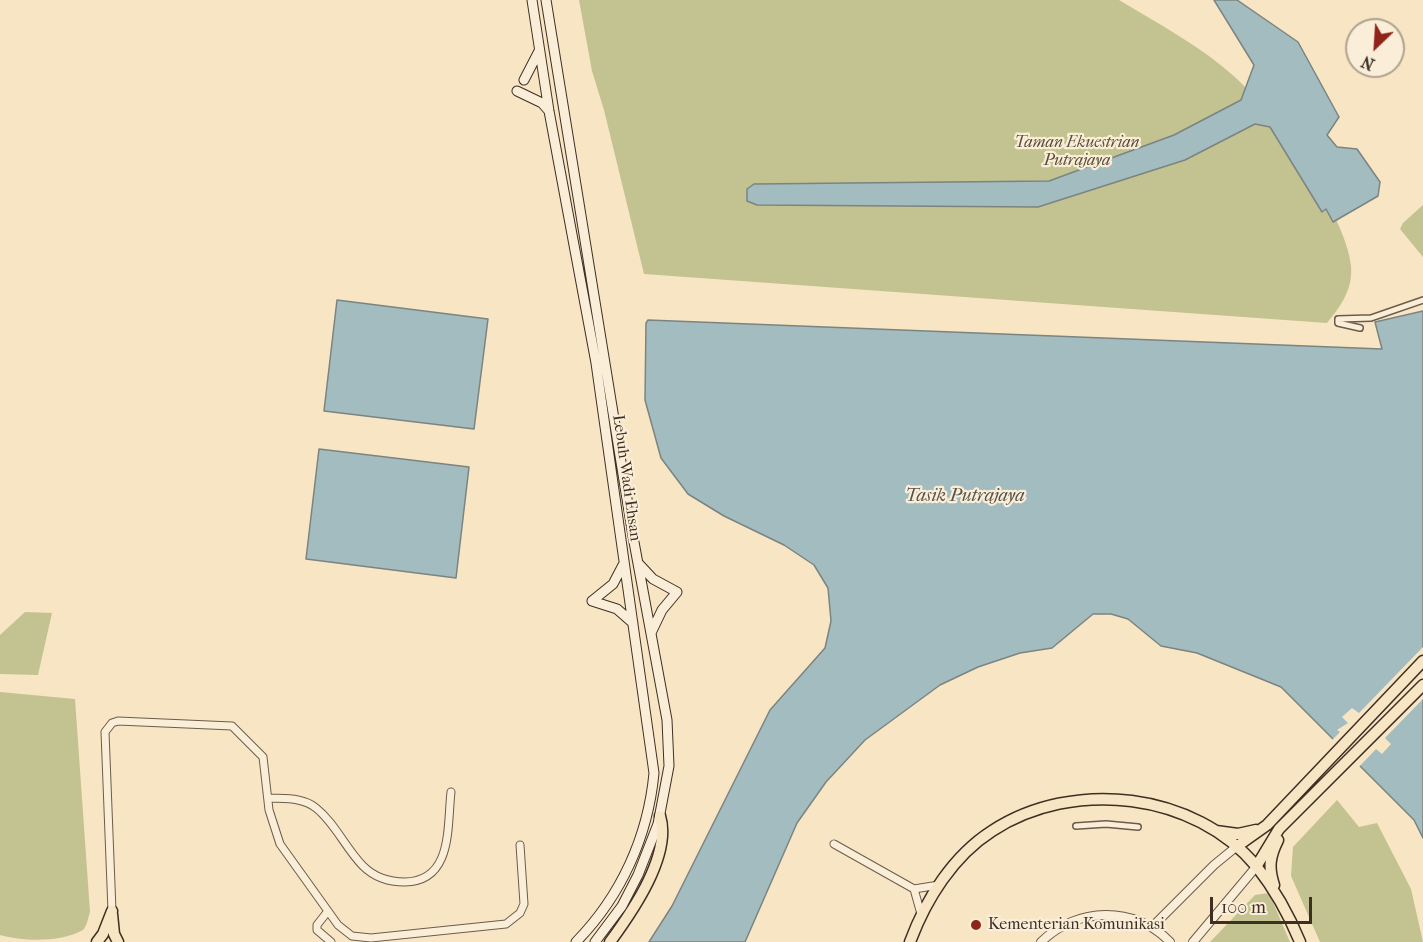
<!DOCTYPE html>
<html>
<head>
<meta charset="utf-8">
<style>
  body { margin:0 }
  #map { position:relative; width:1423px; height:942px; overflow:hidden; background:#f8e5c3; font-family:"IM FELL French Canon",serif }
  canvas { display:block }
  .north { position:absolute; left:1345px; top:18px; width:60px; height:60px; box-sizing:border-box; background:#faeed8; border:2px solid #afa290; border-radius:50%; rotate:205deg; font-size:16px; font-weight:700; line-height:24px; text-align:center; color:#3e2f25 }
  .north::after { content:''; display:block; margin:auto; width:21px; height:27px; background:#8f2418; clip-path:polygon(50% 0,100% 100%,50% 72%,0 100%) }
  .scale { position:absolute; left:1210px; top:897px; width:102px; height:27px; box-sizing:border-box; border:3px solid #3e2f25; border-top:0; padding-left:8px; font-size:18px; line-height:21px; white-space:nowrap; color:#3e2f25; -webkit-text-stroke:4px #faeed8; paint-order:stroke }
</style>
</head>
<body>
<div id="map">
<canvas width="1423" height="942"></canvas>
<div class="north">N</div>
<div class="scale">100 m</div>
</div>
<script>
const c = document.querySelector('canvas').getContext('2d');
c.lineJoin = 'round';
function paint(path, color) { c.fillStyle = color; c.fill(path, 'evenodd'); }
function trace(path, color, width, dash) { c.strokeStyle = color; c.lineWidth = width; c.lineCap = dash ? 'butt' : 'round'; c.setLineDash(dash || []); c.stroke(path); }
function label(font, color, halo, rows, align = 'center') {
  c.font = font + ' "IM FELL French Canon",serif'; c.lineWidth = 4.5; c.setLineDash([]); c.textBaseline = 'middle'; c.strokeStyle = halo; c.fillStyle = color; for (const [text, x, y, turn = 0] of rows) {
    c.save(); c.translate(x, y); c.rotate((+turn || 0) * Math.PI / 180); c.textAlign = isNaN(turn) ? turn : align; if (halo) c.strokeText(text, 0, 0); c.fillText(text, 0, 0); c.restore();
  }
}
paint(new Path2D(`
  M579,0H1119C1159,24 1202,47 1236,78C1273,112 1347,216 1351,266C1353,289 1341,306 1327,323L644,274L604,110L592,71Z
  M1423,205V257L1400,229L1403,223Z
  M25,612L52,613L38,675L0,674V635Z
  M0,692L75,699L90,912C88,918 87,926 83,930C62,942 25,942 0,935Z
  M1337,800L1359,827L1377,823L1411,889L1423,942H1320L1291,876L1293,847Z
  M1269,893L1290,942H1210L1255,895Z`), '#c2c390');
const water = new Path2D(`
  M1214,0H1237L1298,42L1339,117L1327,135L1337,147L1357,149L1380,182L1378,196L1333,222L1326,209L1322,212L1270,127L1255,124L1185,160L1038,207L757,205L747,201V189L754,184L1049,181L1174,135L1241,100L1254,65Z
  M337,300L488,319L474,429L324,411Z
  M1423,311V838L1414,820L1281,687L1197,653L1161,646L1128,619L1111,614H1093L1052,648L1020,653L978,667L940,685L865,740L826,782L797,823L745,942H649L672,906L770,710L825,648L831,621L828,588L814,565L784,545L724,516L688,494L661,458L645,400L646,323L648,320L1382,349L1375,322Z
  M319,449L469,467L456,578L306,559Z`);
paint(water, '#a3bcbf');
trace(water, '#7b8481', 1.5);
paint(new Path2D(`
  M1423,647V699L1385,738L1391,744L1382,754L1376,749L1357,769L1330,742L1340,732L1337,730L1348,723L1342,717L1352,708L1359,713Z`), '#f8e5c3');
const pedestrian = new Path2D(`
  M1360,328L1338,323V319L1371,318L1423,300
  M1076,826L1106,824L1138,827`);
const minor = new Path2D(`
  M268,798C284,799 303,797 316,808C335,823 346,849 363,866C374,877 389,882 405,882C453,881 447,827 451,792
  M834,844L914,889L939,885
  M914,889L921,914
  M112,911L105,732L112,723L118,721L232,726L263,757L269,810L280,844L338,925L352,936L371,938L506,924L520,913L524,904L520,845
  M328,911L317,925V930L331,942`);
const tertiary = new Path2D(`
  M1152,927L1214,865L1236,847
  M1041,942C1077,907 1134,905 1170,942
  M1193,942L1256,867`);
const secondary = new Path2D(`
  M532,0L549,111L596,363L654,773C648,837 621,896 576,942
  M546,0L634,542L667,720L669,766L658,824L638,875L622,906L595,942
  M524,80L539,51
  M517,91L542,103L549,111
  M639,564L653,579L677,592L662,610L651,633
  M592,601L613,584L623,565
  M592,601L617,609L633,623`);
const primary = new Path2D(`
  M1216,831L1238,834L1256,830
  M1236,847L1267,825L1423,661
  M1256,867L1279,829L1423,685
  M1274,885C1268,867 1270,856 1278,840
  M112,914L114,934L118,942
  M97,942L103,934L112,911
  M610,942C632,912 672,855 660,816
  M910,942C926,899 953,856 992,831C1073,778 1195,792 1257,867C1275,890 1289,915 1300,942`);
trace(pedestrian, '#6c5c4c', 8);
trace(minor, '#6c5c4c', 9);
trace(tertiary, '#6c5c4c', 10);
trace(secondary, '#3e2f25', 11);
trace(primary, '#3e2f25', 13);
trace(pedestrian, '#faeed8', 5);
trace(minor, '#faeed8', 7);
trace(tertiary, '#faeed8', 8);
trace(secondary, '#faeed8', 9);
trace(primary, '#f8e5c3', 10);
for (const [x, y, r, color] of [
  [976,925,6,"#8f2418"]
]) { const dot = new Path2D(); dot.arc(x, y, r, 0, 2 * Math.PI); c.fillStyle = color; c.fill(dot); trace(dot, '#faeed8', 2); }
label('italic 16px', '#584d3a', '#faeed8', [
  ["Taman Ekuestrian",1077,143],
  ["Putrajaya",1077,161]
]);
label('16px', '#3e2f25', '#faeed8', [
  ["Lebuh Wadi Ehsan",626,478,82]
]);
label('16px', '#3e2f25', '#faeed8', [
  ["Kementerian Komunikasi",988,925]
], 'left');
label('italic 18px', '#57524c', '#faeed8', [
  ["Tasik Putrajaya",965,497]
]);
</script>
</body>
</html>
